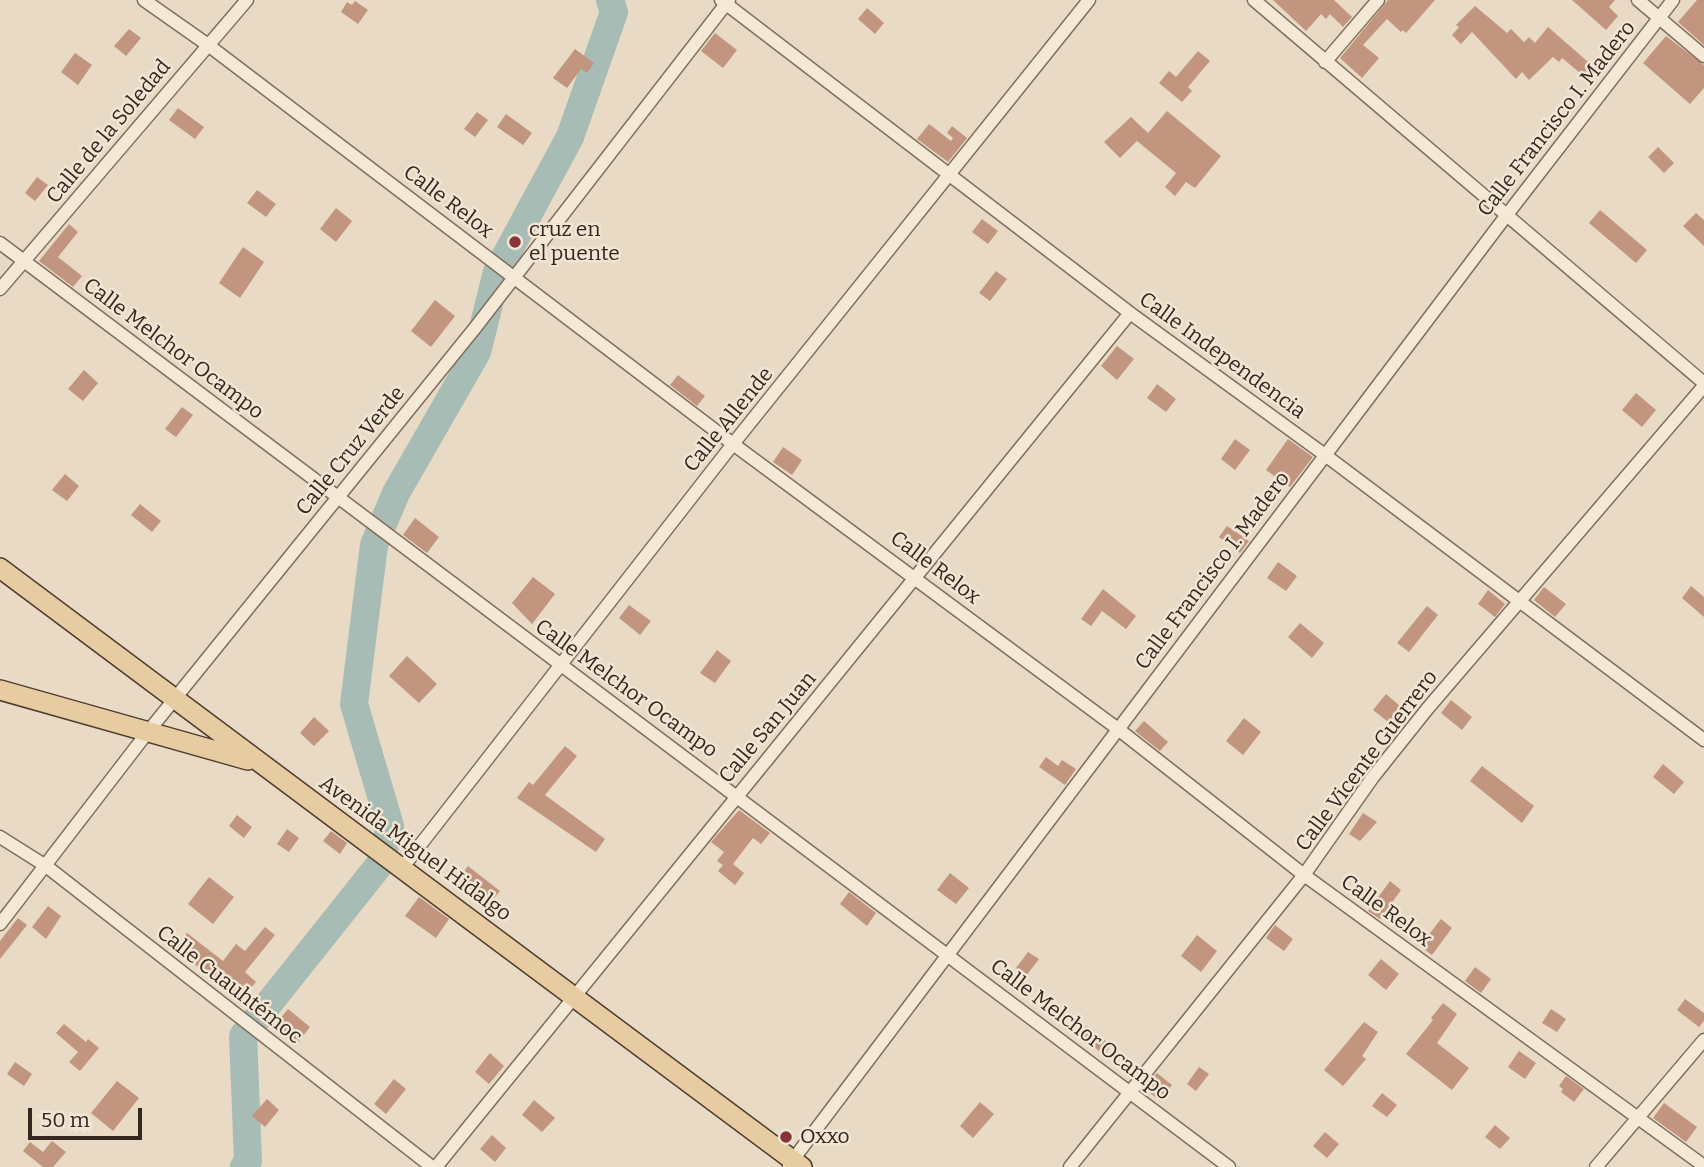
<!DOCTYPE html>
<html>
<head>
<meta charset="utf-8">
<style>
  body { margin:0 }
  #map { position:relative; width:1704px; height:1167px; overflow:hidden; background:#e8dac5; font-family:Bitter,serif }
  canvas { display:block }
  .scale { position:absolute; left:28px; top:1108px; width:114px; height:32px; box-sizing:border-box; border:4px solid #33271f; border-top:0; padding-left:9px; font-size:21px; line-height:24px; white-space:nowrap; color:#33271f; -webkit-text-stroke:5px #f1e5d3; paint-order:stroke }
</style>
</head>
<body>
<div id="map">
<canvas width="1704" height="1167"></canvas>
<div class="scale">50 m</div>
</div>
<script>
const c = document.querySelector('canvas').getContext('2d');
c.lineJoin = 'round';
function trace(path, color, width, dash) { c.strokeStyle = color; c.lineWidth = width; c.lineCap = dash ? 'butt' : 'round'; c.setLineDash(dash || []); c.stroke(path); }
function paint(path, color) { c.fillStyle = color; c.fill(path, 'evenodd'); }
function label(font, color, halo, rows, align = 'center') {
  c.font = font + ' Bitter,serif'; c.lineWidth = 5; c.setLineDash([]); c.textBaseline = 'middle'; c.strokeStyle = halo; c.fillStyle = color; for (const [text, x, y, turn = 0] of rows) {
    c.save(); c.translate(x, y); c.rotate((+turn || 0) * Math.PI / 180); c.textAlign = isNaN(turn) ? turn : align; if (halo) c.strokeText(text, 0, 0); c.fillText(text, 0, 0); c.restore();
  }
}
trace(new Path2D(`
  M244,1167L248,1161L243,1036L380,864L390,826L354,704L374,545L396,493L477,352L497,272L570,137L614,12L610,0`), '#a6bcb4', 28);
paint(new Path2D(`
  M1273,0H1334L1352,17L1343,27L1330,14L1326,19L1321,14L1306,31Z
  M1388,0H1435L1406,33L1403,30L1401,32L1387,19L1363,45L1379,58L1362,78L1340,58Z
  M1572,0H1615L1609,7L1618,16L1606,30Z
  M1697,0H1704V45L1678,22Z
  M355,1L368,10L358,24L341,12L347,2L352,5Z
  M1475,6L1507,33L1511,29L1524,42L1529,37L1535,43L1548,27L1595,68L1586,78L1562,58L1559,62L1553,57L1529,80L1522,72L1516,79L1472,32L1461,44L1452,35L1459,27L1456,25Z
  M867,8L884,23L875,34L858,19Z
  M129,29L141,38L126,56L114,46Z
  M715,33L737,50L723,68L701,51Z
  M1666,36L1704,65V88L1690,104L1643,63Z
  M575,49L594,63L587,73L581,69L567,88L553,78Z
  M1198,51L1210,61L1188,87L1192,91L1182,102L1159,83L1169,71L1176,77Z
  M75,53L92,65L78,85L61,72Z
  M178,108L204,127L195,139L169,120Z
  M1167,111L1221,156L1195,188L1186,182L1175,196L1165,187L1176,173L1137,141L1120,158L1104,142L1131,117L1148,133Z
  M477,112L488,120L475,137L464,129Z
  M506,114L532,133L523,145L497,127Z
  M929,124L951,141L953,138L947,133L952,126L967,138L948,162L917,139Z
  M1658,147L1674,163L1664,173L1648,157Z
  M37,177L48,185L35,201L25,193Z
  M257,190L276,204L266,217L247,203Z
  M336,208L352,221L336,242L320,229Z
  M1600,210L1647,250L1636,263L1589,223Z
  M1696,213L1704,220V246L1683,226Z
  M982,219L998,231L988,244L972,232Z
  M69,224L78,232L58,257L82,276L73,287L39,261Z
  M243,247L264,262L240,298L219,283Z
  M996,271L1007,279L990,301L979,293Z
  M435,300L455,316L431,347L411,331Z
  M1117,346L1134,359L1117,380L1101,366Z
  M84,370L98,383L83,401L68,389Z
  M678,375L705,396L697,406L670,385Z
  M1157,384L1176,399L1166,412L1147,398Z
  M1636,393L1656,410L1642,427L1622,410Z
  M182,407L193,415L176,437L165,429Z
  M1235,439L1250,450L1235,470L1221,459Z
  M1288,439L1313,457L1290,487L1266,470Z
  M783,447L802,460L792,475L773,462Z
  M65,474L79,486L67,501L52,490Z
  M140,504L161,521L152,532L131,515Z
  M415,518L439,537L427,553L403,535Z
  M1227,526L1249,541L1240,553L1219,537Z
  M1278,562L1297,576L1286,591L1267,578Z
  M533,577L555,594L532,624L512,603Z
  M1691,586L1704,597V617L1682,598Z
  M1544,587L1566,604L1555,617L1534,600Z
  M1103,589L1136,616L1126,629L1102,611L1091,626L1081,619Z
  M1488,590L1505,604L1495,617L1478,604Z
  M629,605L651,621L640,635L619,618Z
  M1427,606L1438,615L1409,652L1397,643Z
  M1300,623L1324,643L1312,658L1288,637Z
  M717,650L731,661L715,683L700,673Z
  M407,656L437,684L419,703L389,676Z
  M1386,694L1408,713L1396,728L1373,710Z
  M1451,700L1472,717L1462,730L1441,713Z
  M314,717L329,731L314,746L300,733Z
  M1244,718L1261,732L1243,755L1226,741Z
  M1144,721L1168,742L1160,751L1135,731Z
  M565,746L577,756L545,795L605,839L596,852L517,798L529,782L533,785Z
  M1046,757L1058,766L1062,760L1076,769L1065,785L1039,767Z
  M1663,764L1684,782L1674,794L1653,777Z
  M1482,766L1534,806L1522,823L1470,781Z
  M739,810L770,833L761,844L753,838L733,864L744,873L735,885L718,871L723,865L717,861L724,852L711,842Z
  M1363,813L1377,822L1360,841L1349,834Z
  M237,815L252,827L244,838L229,826Z
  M287,829L299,838L289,852L277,844Z
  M331,831L347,843L340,854L323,841Z
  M468,866L500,891L489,904L458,880Z
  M950,873L969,888L956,904L937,890Z
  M209,877L234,897L213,924L188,904Z
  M1390,881L1401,890L1380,919L1368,911Z
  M849,892L876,913L867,926L840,904Z
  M419,897L449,919L436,938L405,916Z
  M48,906L61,916L46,939L32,927Z
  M18,918L27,925L0,959V941Z
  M1441,919L1452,928L1432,955L1420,946Z
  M1275,925L1293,939L1284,951L1266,938Z
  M265,927L275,935L245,972L256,982L239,1002L176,948L187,933L223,961L236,944L245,951Z
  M1197,935L1217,951L1201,972L1181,956Z
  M1028,952L1039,959L1026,976L1016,968Z
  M1381,959L1399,974L1386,990L1368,975Z
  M1475,967L1491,979L1481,993L1465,981Z
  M1685,999L1704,1013V1021L1699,1027L1677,1010Z
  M1443,1003L1457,1014L1437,1043L1469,1068L1452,1090L1406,1054L1433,1020L1431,1018Z
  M288,1009L310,1027L296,1045L273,1027Z
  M1551,1009L1566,1019L1557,1032L1542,1023Z
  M1364,1022L1378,1032L1362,1056L1366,1059L1343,1086L1324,1070Z
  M64,1024L86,1042L88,1039L99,1048L80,1071L69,1062L78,1052L56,1033Z
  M1086,1026L1111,1045L1104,1055L1079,1035Z
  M1519,1051L1536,1063L1525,1079L1508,1067Z
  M490,1053L504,1066L489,1084L475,1072Z
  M15,1062L32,1074L24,1086L7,1074Z
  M1199,1067L1209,1074L1196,1091L1187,1084Z
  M1157,1073L1172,1085L1160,1101L1144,1088Z
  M1566,1076L1584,1089L1574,1102L1561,1092L1563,1089L1559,1086Z
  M394,1079L406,1089L386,1114L374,1104Z
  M117,1081L139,1098L113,1131L91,1113Z
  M1382,1093L1397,1105L1387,1117L1372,1106Z
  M267,1099L279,1110L265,1127L252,1116Z
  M534,1100L555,1118L542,1132L522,1115Z
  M980,1102L994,1114L973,1138L960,1126Z
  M1664,1103L1697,1127L1686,1142L1653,1118Z
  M1495,1125L1510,1138L1500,1149L1485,1137Z
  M1325,1132L1339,1144L1327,1158L1313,1146Z
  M492,1135L506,1148L495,1162L480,1149Z
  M52,1141L66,1152L53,1167H43L23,1151L30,1142L43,1152Z`), '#c2957f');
const minor = new Path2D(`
  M144,0L208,45L733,444L1118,729L1304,875L1704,1166
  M721,0L1130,313L1325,455L1704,740
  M1254,0L1704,383
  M1638,0L1704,56
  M1325,62L1378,0
  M0,243L1229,1167
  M0,289L247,0
  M0,837L46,866L432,1167
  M403,867L733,444L1089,0
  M0,924L147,733L475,328L729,0
  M789,1165L1506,216L1673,0
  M436,1167L1130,313
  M1070,1167L1304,875L1373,777L1428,708L1704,386
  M1596,1167L1704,1040`);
const primary = new Path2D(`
  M0,568C266,769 535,967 802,1167
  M0,690L248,760`);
trace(minor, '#816d5d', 15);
trace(primary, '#4f3c31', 22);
trace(minor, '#f4e9d7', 12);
trace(primary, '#e7cba1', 19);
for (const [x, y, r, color] of [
  [515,242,7,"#89343d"],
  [786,1137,7,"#89343d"]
]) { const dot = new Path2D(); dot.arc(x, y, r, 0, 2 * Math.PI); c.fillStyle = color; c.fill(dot); trace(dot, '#f1e5d3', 2.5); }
label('21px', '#33271f', '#f1e5d3', [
  ["Calle Francisco I. Madero",1557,119,-52],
  ["Calle de la Soledad",109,132,-50],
  ["Calle Relox",448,202,37],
  ["Calle Melchor Ocampo",173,349,37],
  ["Calle Independencia",1222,356,36],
  ["Calle Allende",729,420,-51],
  ["Calle Cruz Verde",351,451,-51],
  ["Calle Relox",935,568,37],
  ["Calle Francisco I. Madero",1213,571,-53],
  ["Calle Melchor Ocampo",626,689,36],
  ["Calle San Juan",768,728,-50],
  ["Calle Vicente Guerrero",1367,761,-53],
  ["Avenida Miguel Hidalgo",415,849,36],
  ["Calle Relox",1386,911,36],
  ["Calle Cuauhtémoc",229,985,38],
  ["Calle Melchor Ocampo",1080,1030,37]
]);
label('21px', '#33271f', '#f1e5d3', [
  ["cruz en",529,230],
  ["el puente",529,254],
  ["Oxxo",800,1137]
], 'left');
</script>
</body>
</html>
